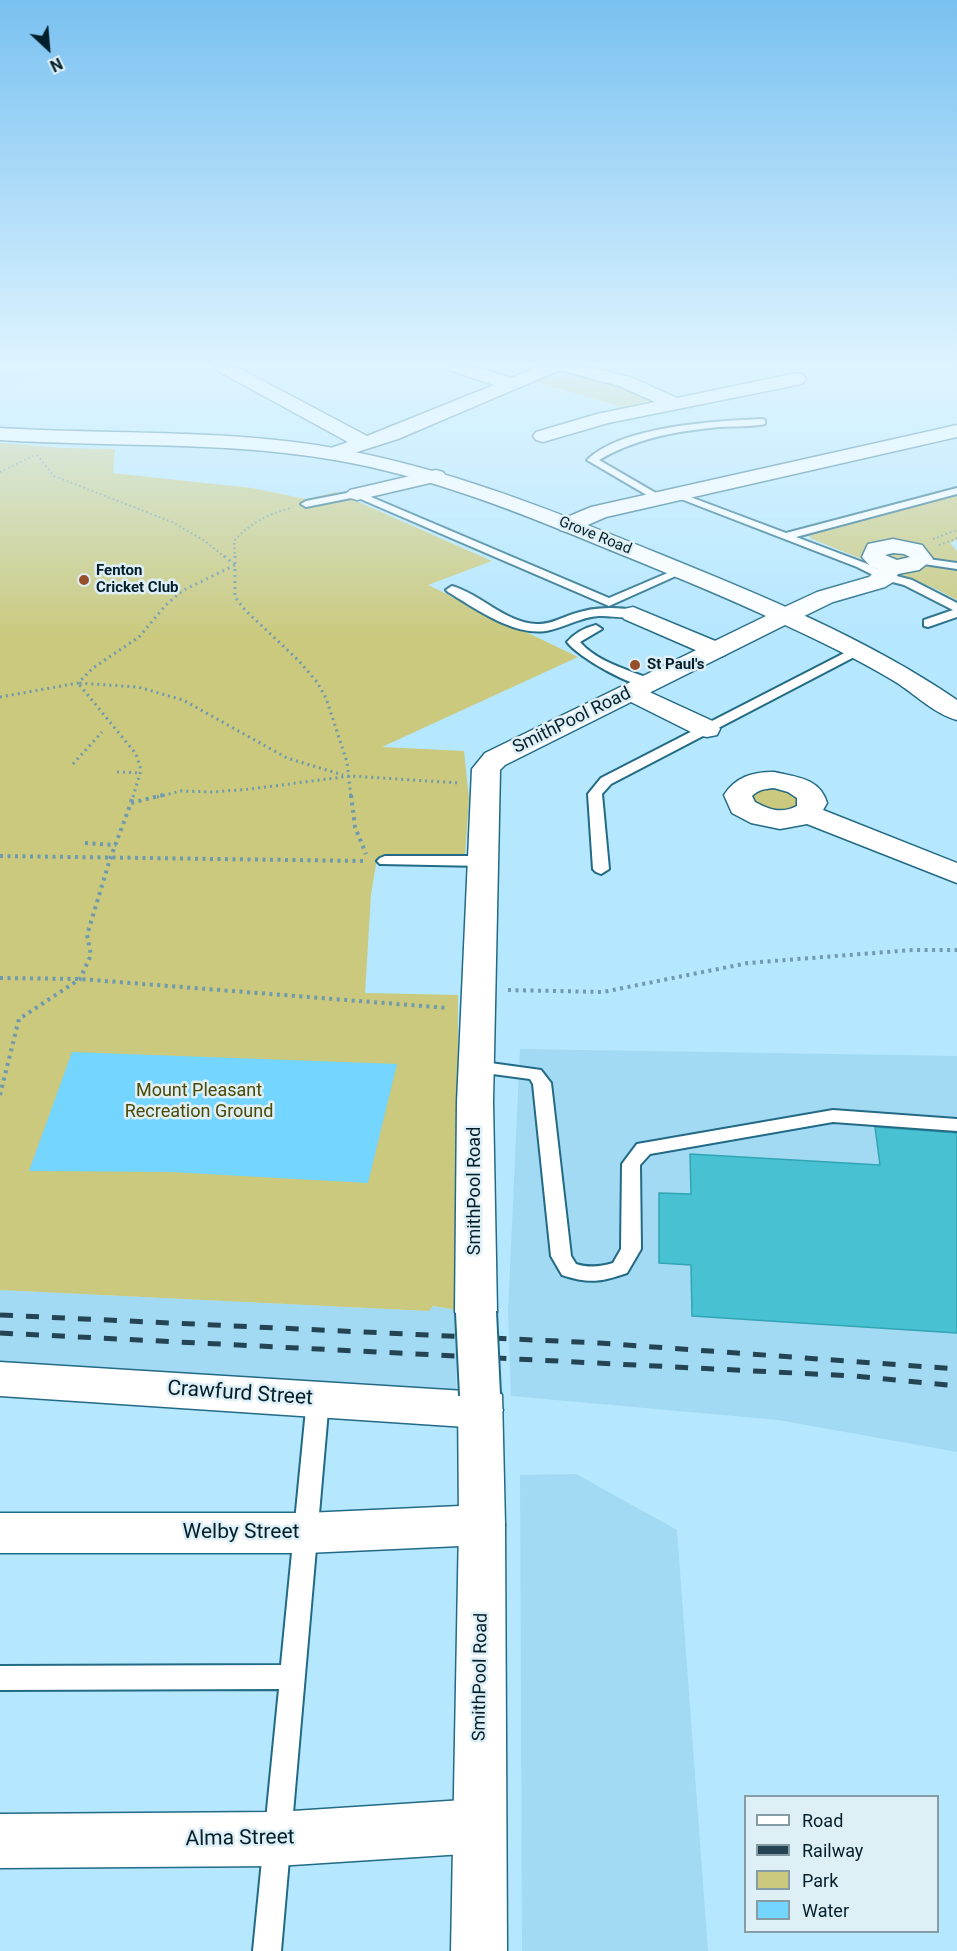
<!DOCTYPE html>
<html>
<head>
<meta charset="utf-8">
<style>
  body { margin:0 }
  #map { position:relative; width:957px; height:1951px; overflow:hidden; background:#b5e7ff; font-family:Roboto,sans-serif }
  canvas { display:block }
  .legend { position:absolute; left:744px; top:1795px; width:195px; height:138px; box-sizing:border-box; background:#deeff6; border:2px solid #869ca5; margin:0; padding:8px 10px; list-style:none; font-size:18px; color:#031f2b }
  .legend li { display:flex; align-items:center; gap:12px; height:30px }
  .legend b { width:30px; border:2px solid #869ca5 }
  .north { position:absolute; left:18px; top:18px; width:60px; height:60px; -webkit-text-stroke:4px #deeff6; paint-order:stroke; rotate:154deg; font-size:16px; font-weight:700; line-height:24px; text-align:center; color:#031f2b }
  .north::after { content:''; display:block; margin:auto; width:21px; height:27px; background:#031f2b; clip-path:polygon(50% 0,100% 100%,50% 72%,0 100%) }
</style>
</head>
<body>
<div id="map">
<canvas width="957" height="1951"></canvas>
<ul class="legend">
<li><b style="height:8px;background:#fff"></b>Road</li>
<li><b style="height:8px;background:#244453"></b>Railway</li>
<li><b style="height:16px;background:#cac97d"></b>Park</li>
<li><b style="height:16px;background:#74d5ff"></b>Water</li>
</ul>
<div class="north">N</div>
</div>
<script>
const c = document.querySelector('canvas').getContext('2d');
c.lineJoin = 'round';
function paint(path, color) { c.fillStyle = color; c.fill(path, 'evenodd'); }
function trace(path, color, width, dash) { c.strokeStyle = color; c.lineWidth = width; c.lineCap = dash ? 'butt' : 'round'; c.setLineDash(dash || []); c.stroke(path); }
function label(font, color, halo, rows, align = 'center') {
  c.font = font + ' Roboto,sans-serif'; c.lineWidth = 5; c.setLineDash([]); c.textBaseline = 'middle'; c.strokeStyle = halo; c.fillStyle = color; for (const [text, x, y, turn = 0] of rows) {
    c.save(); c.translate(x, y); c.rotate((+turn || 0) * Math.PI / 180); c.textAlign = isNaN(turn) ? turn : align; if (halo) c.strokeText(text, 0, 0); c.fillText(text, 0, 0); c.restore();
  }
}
paint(new Path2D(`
  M0,367H59L0,390Z
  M520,1049L957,1056V1452L778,1420L511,1396L508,1313Z
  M0,1290L428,1311L432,1306L457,1310L456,1393L0,1365Z
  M576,1474L677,1530L708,1951H522L520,1475Z`), '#a3daf3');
paint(new Path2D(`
  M567,371L624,385L657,402L625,408L535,382L558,372Z
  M0,443L61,448L115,449L113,473L252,488L306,499L336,492L492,561L428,585L578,657L382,747L464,751L469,799L465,856L377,858L371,895L365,993L458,995L457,1310L433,1306L429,1311L0,1290Z
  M957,495V540L950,543L957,551V600L934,588L812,539L808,535L811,532Z
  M783,787L801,799L799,807L783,814L750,801L752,792L758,788Z`), '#cac97d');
paint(new Path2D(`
  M72,1052L397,1064L368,1183L171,1172L29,1171Z`), '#74d5ff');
const building = new Path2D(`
  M875,1127L957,1133V1333L692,1316L691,1265L659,1263V1193L691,1194L690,1154L880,1165Z`);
paint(building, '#48c2d2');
trace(building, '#31a5b4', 1.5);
const service = new Path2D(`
  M762,419L765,420V424C751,427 734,426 719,427C677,431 636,438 599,460L661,496V500L657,501L587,460C622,426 715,421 762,419Z
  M957,488V494L796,537L865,563L889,574L912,580L957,603V617L928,627L924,626V620L953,610L904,585L881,579L857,567L668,494L669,492H677L786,533Z
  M357,491L609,598L677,569H685L687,571L609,606L356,497L306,507L301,504L306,501Z
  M921,558L957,563V569L917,563V559Z
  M452,586C481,594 505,623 537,624C549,625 561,618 573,614C593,607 616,606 637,611L639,614C631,621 610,615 599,616C580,617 564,628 546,631C513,636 475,608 448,592L446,590Z
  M596,625L602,629L580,642C597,662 629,670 653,680L654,683L653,686C635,690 578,657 567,642C575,633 584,628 596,625Z
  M856,647L862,651L860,654L611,784L602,794L609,869L601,874L596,872L593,869L588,794L601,778Z
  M385,856H482L490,861L482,866L380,864L377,861L380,858Z
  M476,1061L541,1070L551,1083L571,1256L576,1264C589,1268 600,1267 613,1263L621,1249L622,1164L637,1144L833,1110L957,1119V1131L833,1122L650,1154L640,1165L641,1249L627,1273C601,1282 589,1284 562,1275L551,1256L533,1084L530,1079L470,1071L467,1067L470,1063Z
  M318,1390L326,1393L329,1399L281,1951H253L279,1689L0,1690V1666L281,1665L307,1399L310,1393Z`);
const minor = new Path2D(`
  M215,367H237L367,436L494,385L452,371L449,367H476L511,378L538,367H588L633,378L677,398L797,373L803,375L806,379L803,383L797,385L608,423L543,442L536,440L533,436L536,432L597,414L655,402L619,386L560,370L398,439L335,459L328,457L325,453L328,449L348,442L218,371Z
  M957,425V437L606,517L576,530L568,532L560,530L557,525L560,520L591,507Z
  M436,470L443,472L446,476L443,480L357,500L350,498L346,494L350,490Z
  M893,539L922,545L933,559L919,570L898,574L893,582L885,587L833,602L794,621L785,623L776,621L773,616L776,611L817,592L869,577L878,569L870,566L862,557L868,544ZM893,553L904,554L910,557L897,560L885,555Z
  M633,607L725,645L729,650L725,655L716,658L707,655L624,619L621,614L624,609Z
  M632,684L717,723L720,729L717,735L707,737L697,735L623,698L619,692L623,686Z
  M774,772C796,777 820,778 827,803L823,810L957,863V883L807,824L780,829L751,823L732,813L724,795C736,777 752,772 774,772ZM774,788L788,792L797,798V806C781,814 770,810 755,802L752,796C759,789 765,789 774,788Z
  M0,1362L481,1392L496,1397L503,1410L496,1423L481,1428L0,1396Z
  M482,1505L498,1511L505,1525L498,1539L482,1545L306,1553H0V1513H306Z
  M479,1799L498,1807L506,1826L498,1845L479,1853L277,1866L0,1868V1814L277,1812Z`);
const tertiary = new Path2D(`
  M0,428C98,434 197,430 294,442C423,458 542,506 662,555C763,596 866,638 957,700V720C934,714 914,693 894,681C859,660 822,642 785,625L505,765L500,770L493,1102L497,1312L491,1323L476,1328L461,1323L455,1312L457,1102L472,769L485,753L766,616C712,591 657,569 603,547C516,511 428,476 335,460C225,441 112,447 0,440Z
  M480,1378L495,1383L502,1395L505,1525L507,1951H451L459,1525L458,1395L465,1383Z`);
trace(service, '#226a85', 4);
trace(minor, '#226a85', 3);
trace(tertiary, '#226a85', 3);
trace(new Path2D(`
  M37,455L54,476L172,522L205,541L226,558
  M0,472L33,456
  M933,539L957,530
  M939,545L957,538
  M235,558L234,541C250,523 268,514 291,508`), '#709aad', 2, [1.5, 3]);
trace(new Path2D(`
  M224,556L235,565
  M235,556V565
  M0,697L78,683L93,668L139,637L165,606L182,591L235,565V597L245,610L298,660L317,682L326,698L347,762L351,797
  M73,764L102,732
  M117,772L140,773
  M133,797L141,770L136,754L78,683L138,687L183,700L287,758L343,775
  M157,797L181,791L212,792L251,789L350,776L460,783`), '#709aad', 3, [2, 4]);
trace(new Path2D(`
  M351,795L355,827L366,854
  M131,802L133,795
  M85,843L116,845
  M0,856L364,861
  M0,978L80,979L448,1008
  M508,990L603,992L748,963L912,950H957
  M0,1095L19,1019L80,979L91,955L87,935L110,859L131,803L163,795`), '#709aad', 4, [3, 4.5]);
paint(service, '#fff');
paint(minor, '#fff');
paint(tertiary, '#fff');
trace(new Path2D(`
  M0,1315L599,1343L957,1369
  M0,1333L854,1376L957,1386`), '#244453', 5, [13, 13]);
const tertiaryBridge = new Path2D(`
  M476,1312L480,1395`);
trace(tertiaryBridge, '#226a85', 44, []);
trace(tertiaryBridge, '#fff', 40);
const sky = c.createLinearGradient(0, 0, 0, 640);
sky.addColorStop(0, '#79c1f1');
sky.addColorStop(0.57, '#def4ff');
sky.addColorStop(1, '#def4ff00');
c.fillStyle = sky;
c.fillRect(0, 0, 957, 640);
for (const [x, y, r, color] of [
  [84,580,6,"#975029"],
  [635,665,6,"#975029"]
]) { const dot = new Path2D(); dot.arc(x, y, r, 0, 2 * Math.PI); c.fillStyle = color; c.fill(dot); trace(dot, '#deeff6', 2); }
label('15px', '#031f2b', '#deeff6', [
  ["Grove Road",595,536,22]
]);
label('bold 15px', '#031f2b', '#deeff6', [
  ["Fenton",96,571],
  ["Cricket Club",96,588],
  ["St Paul's",647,665]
], 'left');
label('18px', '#031f2b', '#deeff6', [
  ["SmithPool Road",572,721,-26],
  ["SmithPool Road",475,1191,-90],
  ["SmithPool Road",481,1677,-89]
]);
label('18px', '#4c4a05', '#deeff6', [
  ["Mount Pleasant",199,1091],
  ["Recreation Ground",199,1112]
]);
label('21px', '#031f2b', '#deeff6', [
  ["Crawfurd Street",240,1394,4],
  ["Welby Street",241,1533],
  ["Alma Street",240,1839,-1]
]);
</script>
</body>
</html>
